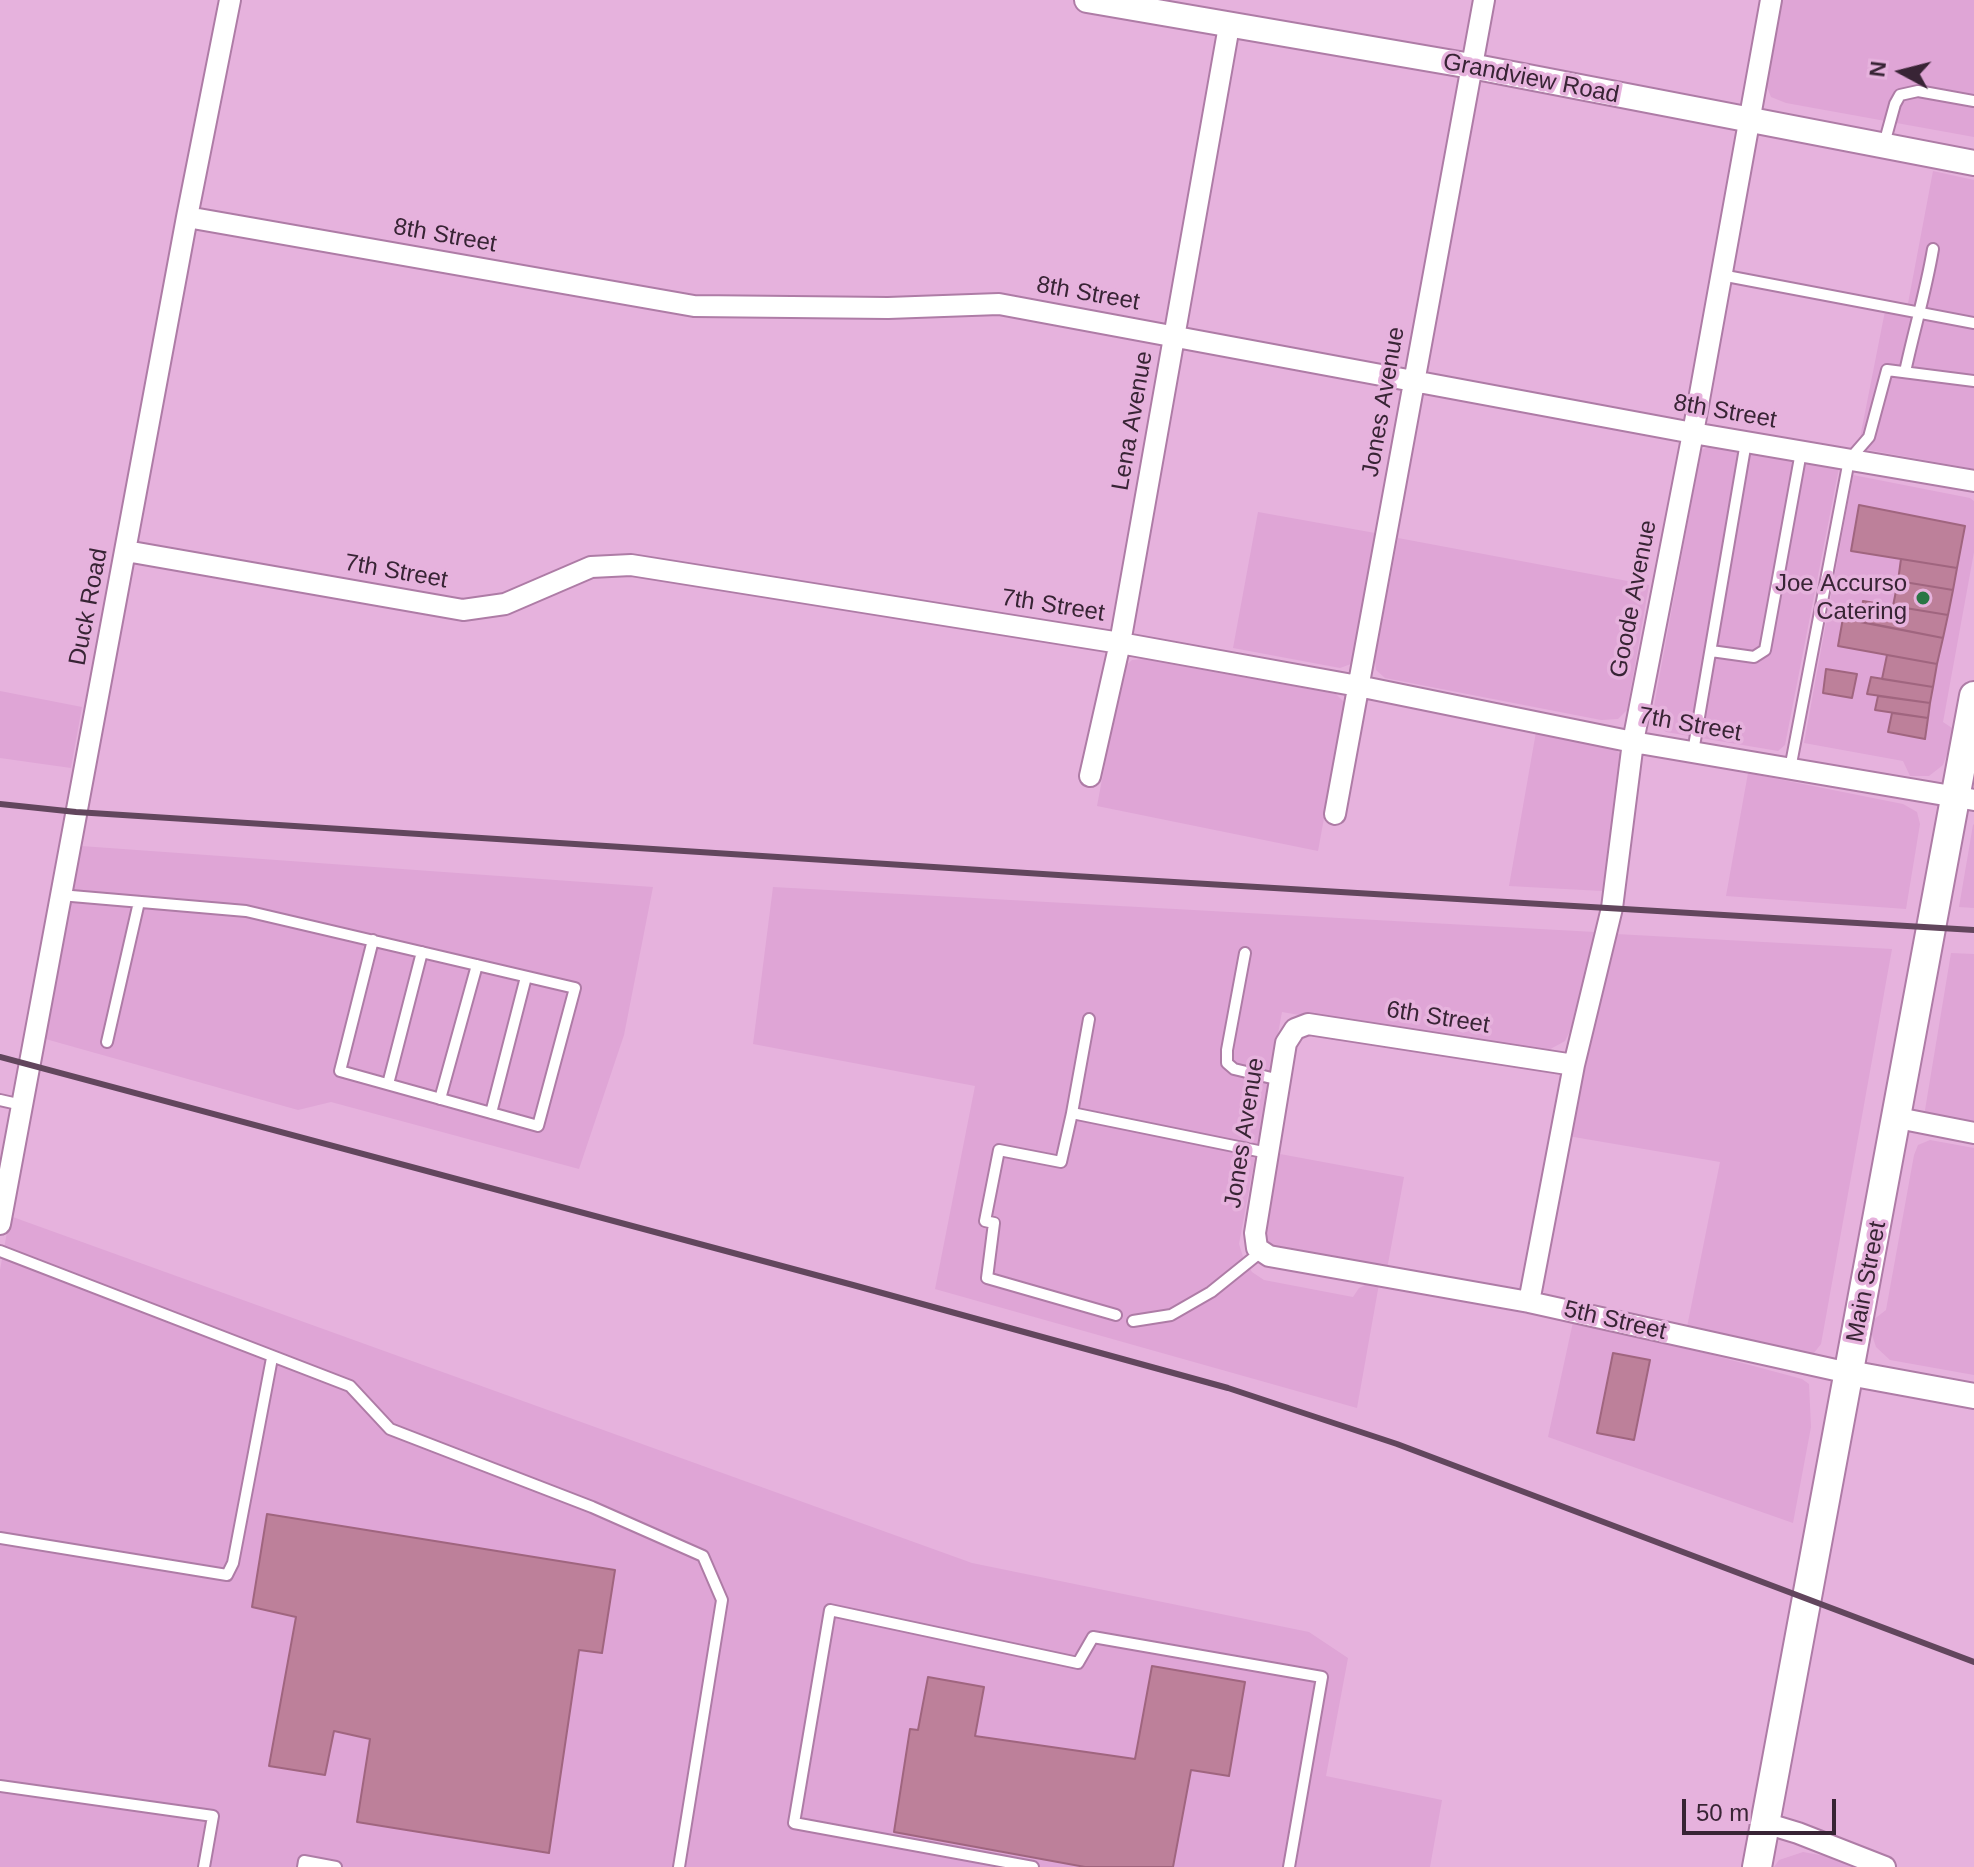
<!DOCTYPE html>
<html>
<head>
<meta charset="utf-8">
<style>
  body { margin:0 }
  #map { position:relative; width:1974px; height:1867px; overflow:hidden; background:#e6b2dd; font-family:Helvetica,sans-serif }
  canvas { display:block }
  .north { position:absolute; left:1862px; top:32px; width:80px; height:80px; -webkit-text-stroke:6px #e6b2dd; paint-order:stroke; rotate:277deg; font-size:22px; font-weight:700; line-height:32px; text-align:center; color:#382435 }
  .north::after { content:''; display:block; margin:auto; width:28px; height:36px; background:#382435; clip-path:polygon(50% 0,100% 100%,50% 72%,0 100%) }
  .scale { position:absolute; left:1682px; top:1799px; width:154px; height:36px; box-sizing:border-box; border:4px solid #382435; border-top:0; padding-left:10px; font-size:24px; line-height:28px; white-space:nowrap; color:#382435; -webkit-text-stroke:6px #e6b2dd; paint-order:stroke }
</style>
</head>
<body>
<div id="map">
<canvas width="1974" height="1867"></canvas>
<div class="north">N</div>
<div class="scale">50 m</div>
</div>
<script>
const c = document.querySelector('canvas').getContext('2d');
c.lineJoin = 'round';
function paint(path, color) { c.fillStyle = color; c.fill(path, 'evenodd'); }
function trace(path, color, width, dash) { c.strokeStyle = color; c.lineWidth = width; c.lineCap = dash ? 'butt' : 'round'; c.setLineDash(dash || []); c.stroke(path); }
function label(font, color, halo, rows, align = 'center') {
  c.font = font + ' Helvetica,sans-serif'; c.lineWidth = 7; c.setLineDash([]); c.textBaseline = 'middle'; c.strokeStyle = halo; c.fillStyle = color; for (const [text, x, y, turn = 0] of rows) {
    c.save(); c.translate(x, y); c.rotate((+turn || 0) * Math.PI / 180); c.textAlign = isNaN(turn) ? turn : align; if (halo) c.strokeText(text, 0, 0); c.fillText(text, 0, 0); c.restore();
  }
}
paint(new Path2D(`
  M1782,0H1974V137L1786,103L1771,97L1767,87Z
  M1933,171L1974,180V469L1858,448L1885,311L1906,314Z
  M1713,445L1839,468L1785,745L1778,751L1666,732L1655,722L1654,706L1701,450Z
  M1853,475L1970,498L1974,501V552L1943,722L1952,728V740L1943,765L1929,776H1910L1903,761L1804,743Z
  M1258,512L1375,533L1351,664L1340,668L1233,648Z
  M1398,538L1649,585L1627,710L1618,719L1601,720L1385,678L1376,670L1375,659Z
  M1143,659L1336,694L1345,703L1318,851L1097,806L1123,668L1132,660Z
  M0,691L82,707L71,768L0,758Z
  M1536,732L1614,748L1623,757L1602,891L1509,886Z
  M1748,773L1903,804L1917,812L1920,824L1906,909L1726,896Z
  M1974,824V908L1959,907L1973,825Z
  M81,846L653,887L624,1035L579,1169L331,1102L298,1110L42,1038Z
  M773,887L1595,932L1570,1031L1565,1041L1545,1052L1519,1053L1282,1012L1239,1244L1243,1257L1252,1272L1264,1280L1353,1297L1359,1288L1367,1284H1379L1357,1408L935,1289L975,1086L753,1044Z
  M1616,934L1892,949L1821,1344L1814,1353L1687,1327L1720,1162L1568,1136L1581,1070Z
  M1951,953L1974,954V1129L1926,1115L1925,1110Z
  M1930,1140L1974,1148V1375L1890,1360L1876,1347L1871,1332L1873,1320L1886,1310L1914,1155L1918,1145Z
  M1280,1154L1404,1177L1387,1269L1271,1248L1266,1245L1264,1232Z
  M10,1216L972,1563L1309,1632L1348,1658L1326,1776L1442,1800L1430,1867H0V1270Z
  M1573,1322L1660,1341L1802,1379L1809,1384L1811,1427L1793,1523L1548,1437Z
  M1803,1852L1831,1857L1862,1867H1774L1779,1860Z`), '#dfa5d6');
const building = new Path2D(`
  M1859,505L1965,526L1957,568L1851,551Z
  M1901,559L1957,568L1953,590L1898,581Z
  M1898,581L1953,590L1948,615L1893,606Z
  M1863,601L1948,615L1943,638L1860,622Z
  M1843,618L1943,638L1937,664L1838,646Z
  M1887,655L1937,664L1933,687L1882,679Z
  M1826,669L1857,674L1852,698L1823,693Z
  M1871,677L1933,687L1930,703L1867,694Z
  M1878,696L1930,703L1928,718L1875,710Z
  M1892,713L1928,718L1925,739L1888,732Z
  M1613,1353L1650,1360L1634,1440L1597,1433Z
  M267,1514L615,1570L602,1653L579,1650L549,1853L357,1822L370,1739L334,1731L325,1775L269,1766L296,1617L252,1607Z
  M1152,1666L1245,1682L1229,1776L1191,1770L1173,1867H1085L894,1832L910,1729L918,1730L928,1677L984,1687L975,1736L1135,1759Z`);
paint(building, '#bd809a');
trace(building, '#a0657f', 2);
const service = new Path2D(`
  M1884,144L1895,104L1900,95L1918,91L1974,101
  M1721,275L1974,323
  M1905,372C1914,330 1926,291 1933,249
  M1711,651L1754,657L1765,650L1801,452
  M1693,752L1746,442
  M1790,769L1849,460L1869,437L1887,370L1974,381
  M60,895L246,911L575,988L538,1126L340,1071L373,940
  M1245,953L1227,1050V1063L1234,1069L1280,1080
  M107,1042L139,902
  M388,1084L422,952
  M440,1099L477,965
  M0,1100L22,1105
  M491,1113L526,977
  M1072,1113L1089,1019
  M0,1251L350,1386L390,1429L592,1507L703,1556L722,1600L679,1867
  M1116,1315L987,1278L994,1223L985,1221L999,1150L1061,1162L1072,1113L1268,1153
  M1133,1321L1171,1315L1211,1292L1262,1251
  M0,1538L227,1575L233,1563L272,1358
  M0,1786L213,1816L204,1867
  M303,1867L304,1861L336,1867
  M1033,1867L794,1823L830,1610L1078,1663L1093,1637L1322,1677L1289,1867`);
const minor = new Path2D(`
  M187,217L694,306L888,308L999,304L1693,433L1974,481
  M126,551L463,610L505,604L591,567L631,565L1120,643L1358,686L1633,742L1974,800
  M1090,776L1120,643L1229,26
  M1335,814L1484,0
  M1574,1065L1308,1024L1295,1029L1286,1043L1255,1233L1257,1248L1269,1256L1529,1302L1849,1373
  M1898,1118L1974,1133
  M0,1224L187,217L230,0
  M1529,1302L1574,1065L1612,908L1633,742L1693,433L1771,0
  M1765,1823L1798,1833L1885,1867`);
const tertiary = new Path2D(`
  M1087,0L1471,66L1974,163
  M1849,1373L1974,1396`);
const secondary = new Path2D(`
  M1757,1867L1974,696`);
trace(service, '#ae7ca6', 14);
trace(minor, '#ae7ca6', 24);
trace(tertiary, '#ae7ca6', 28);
trace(secondary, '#ae7ca6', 32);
trace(service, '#fff', 10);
trace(minor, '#fff', 20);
trace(tertiary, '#fff', 24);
trace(secondary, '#fff', 28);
trace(new Path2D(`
  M0,804L76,812L1074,876L1974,930
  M0,1057L853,1285L1228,1388L1397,1444L1974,1662`), '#62465d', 6);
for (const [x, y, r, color] of [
  [1923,598,8,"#297645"]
]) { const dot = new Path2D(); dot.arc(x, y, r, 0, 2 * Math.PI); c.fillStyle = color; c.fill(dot); trace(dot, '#e6b2dd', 3); }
label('24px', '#382435', '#e6b2dd', [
  ["Grandview Road",1531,79,11],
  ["8th Street",445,236,10],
  ["8th Street",1088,294,10],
  ["Jones Avenue",1384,402,-80],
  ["8th Street",1725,412,10],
  ["Lena Avenue",1133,421,-80],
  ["7th Street",396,572,10],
  ["Goode Avenue",1634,599,-79],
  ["7th Street",1053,606,9],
  ["Duck Road",89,607,-79],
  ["7th Street",1690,725,10],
  ["6th Street",1438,1018,9],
  ["Jones Avenue",1245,1133,-81],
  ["Main Street",1867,1282,-79],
  ["5th Street",1615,1321,13]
]);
label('24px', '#382435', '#e6b2dd', [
  ["Joe Accurso",1907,584],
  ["Catering",1907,612]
], 'right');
</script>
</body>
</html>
